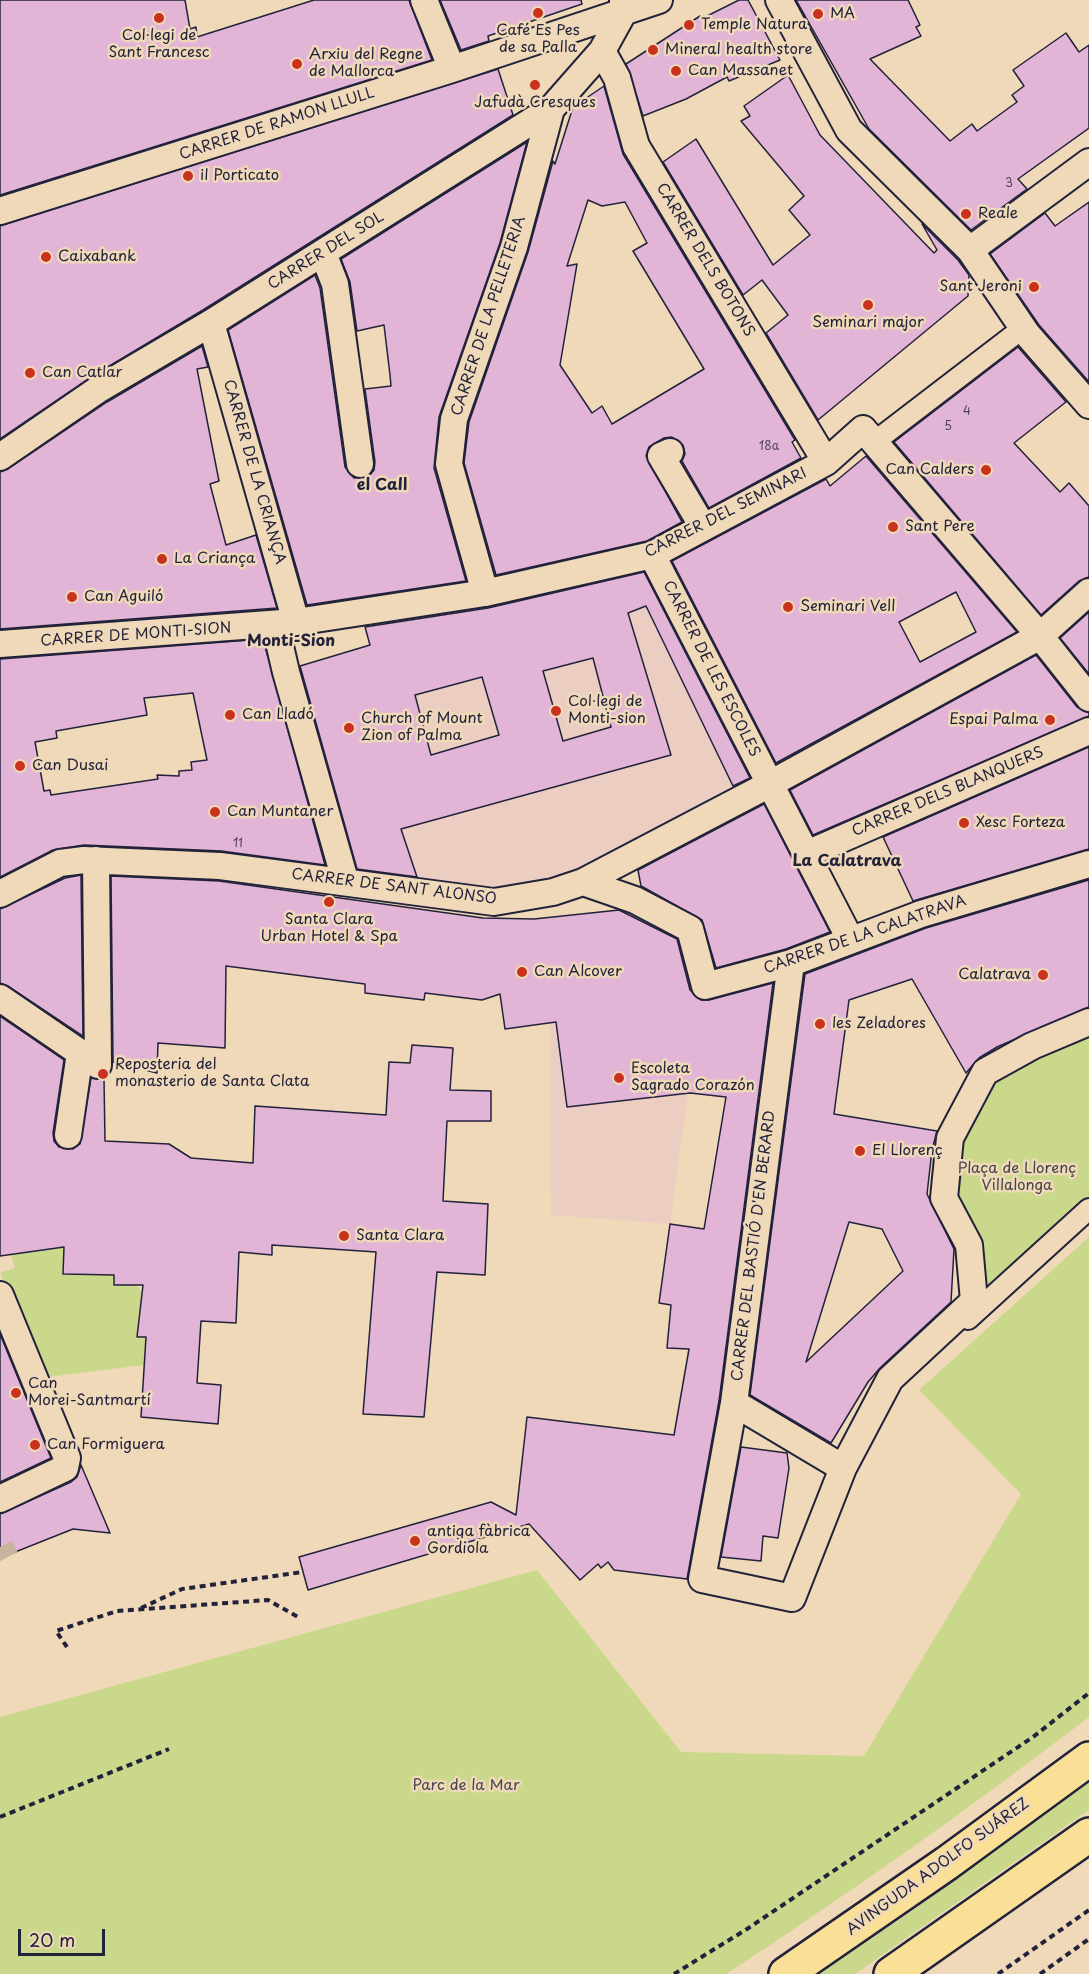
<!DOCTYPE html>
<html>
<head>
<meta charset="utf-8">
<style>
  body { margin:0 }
  #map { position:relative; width:1089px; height:1974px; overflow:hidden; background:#efd9b8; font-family:"Playpen Sans",sans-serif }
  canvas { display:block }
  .scale { position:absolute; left:18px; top:1929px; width:87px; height:27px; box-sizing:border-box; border:3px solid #22223b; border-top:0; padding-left:8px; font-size:18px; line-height:21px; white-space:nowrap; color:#22223b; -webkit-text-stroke:4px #efd9b8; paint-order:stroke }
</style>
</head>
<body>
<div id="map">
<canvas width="1089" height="1974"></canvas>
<div class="scale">20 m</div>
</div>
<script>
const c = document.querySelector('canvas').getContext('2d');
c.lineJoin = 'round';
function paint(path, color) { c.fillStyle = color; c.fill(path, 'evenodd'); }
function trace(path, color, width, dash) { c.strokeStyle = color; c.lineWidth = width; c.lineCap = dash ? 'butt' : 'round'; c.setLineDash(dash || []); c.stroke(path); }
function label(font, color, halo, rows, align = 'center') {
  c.font = font + ' "Playpen Sans",sans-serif'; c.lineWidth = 5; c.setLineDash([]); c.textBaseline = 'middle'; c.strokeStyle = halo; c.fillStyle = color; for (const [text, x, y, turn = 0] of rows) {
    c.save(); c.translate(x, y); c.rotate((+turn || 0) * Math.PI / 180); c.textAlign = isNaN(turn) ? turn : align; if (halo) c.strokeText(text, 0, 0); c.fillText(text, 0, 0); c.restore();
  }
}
paint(new Path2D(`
  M649,563L759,776L560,882L528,890L348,871L329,808L407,786L365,627Z
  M544,992L663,997L697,994L688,1093L670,1224L551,1215L550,1023Z`), '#ebcec1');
paint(new Path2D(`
  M1089,1022V1209L974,1301L944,1198L985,1072Z
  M1089,1237V1717C972,1807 850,1893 726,1974H0V1717L537,1570L681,1752L864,1756L1021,1494L919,1390Z
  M65,1243L63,1274L114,1275V1285H137L142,1294L137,1336L146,1337L144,1365L47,1377L0,1273L15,1268L11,1255Z
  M1089,1782V1810L855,1974H818L908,1914Z`), '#cad88b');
const building = new Path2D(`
  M0,0H185L190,29L196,27L197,37L314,0H409L432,60L0,195Z
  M440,0H581L582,4L488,36L489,41L461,50Z
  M739,0H748L780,60L729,81L727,77L686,99L643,116L626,64L700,16L701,19Z
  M796,0H908L920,25L916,27L921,36L870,59L950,141L972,124L977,131L1017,102L1012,95L1024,86L1013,70L1066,33L1079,52L1089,45V128L1018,179L1027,189L971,230L869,129Z
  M498,69L513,115L203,310L91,377L0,439V226Z
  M788,75L820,135L934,253L937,250L922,224L958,260L969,275L968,296L818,420L766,333L788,315L762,280L743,295L663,162L696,139L773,265L810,235L789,210L804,196L741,121L750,116L744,106Z
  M604,86L623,154L795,440L792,442L801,458L709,508L682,461L685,454L683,445L672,437L664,438L649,447L646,456L682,522L647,541L496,575L464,463L469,422L528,252L553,161L555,164L573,107ZM588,200L602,206L625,202L647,243L633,251L704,369L612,424L602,406L592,413L560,365L577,264L567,266Z
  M527,142L500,243L439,417L434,468L466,581L307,605L228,330L315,275L320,288L345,467L354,478L369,476L374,470L375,462L365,389L391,386L390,375L384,325L357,331L350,282L341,259Z
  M1089,202V382L1039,325L990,254L1045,213L1055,226Z
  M202,346L208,367L197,369L219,481L210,484L226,545L256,535L277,608L0,629V472L8,469L107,402Z
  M1018,347L1066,402L1014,443L1060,492L1069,483L1089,506V577L1079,581L1041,615L894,442Z
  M866,456L1017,632L776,763L672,561L826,479L830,486ZM956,592L976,632L920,662L899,622Z
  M644,572L750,778L733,786L646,606L628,613L671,755L401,829L417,877L357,869L300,666L370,645L365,627L488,608ZM593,658L611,727L563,741L543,671ZM482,677L499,735L431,755L415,695Z
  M1089,612V674L1060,638Z
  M263,639L325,865L221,851L84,845L53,850L0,877V659ZM193,693L207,760L191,762L192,770L179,771V776L157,775L158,779L51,795L50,790L44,791L35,742L57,738L56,731L147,715L144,698Z
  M1036,655L1077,707L1089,713V716L813,835L790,790Z
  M1089,747V849L913,901L883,837Z
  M764,804L830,932L786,949L716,968L702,920L641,886L638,870Z
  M81,875L83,1036L8,986L0,983V909L65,878Z
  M111,876L219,881L483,918L534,919L619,910L677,939L690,990L701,1000H709L773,983L719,1401L687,1579L614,1570L608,1562L601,1568L598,1564L580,1580L529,1524L308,1590L299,1557L491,1502L516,1515L527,1417L674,1435L689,1349L667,1348L671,1305L659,1303L670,1224L704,1229L726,1097L690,1093L567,1107L556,1022L505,1029L500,994L482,1000L425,993L424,1000L365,993V984L226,966L225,1048L158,1043L157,1073L113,1062Z
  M1089,880V1007L997,1047L979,1058L966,1073L912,979L849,1000L834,1114L937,1131L932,1150L927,1194L954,1249L951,1302L880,1368L868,1382L831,1443L750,1395L805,974L926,928ZM849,1222L882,1229L903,1271L806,1362Z
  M0,1016L64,1060L53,1133L54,1141L59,1147L73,1149L80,1144L91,1078L104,1079L105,1141L169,1144L191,1158L253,1163L255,1106L386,1115L389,1062L410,1063L412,1045L453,1048L450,1090L491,1091V1121H447L443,1201L488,1204L485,1275L437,1272L424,1417L363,1414L376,1252L272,1245V1255L239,1252L236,1323L201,1321L197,1383L221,1385L218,1424L141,1417L146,1337H137L143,1285H114V1275L63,1274L64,1247L0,1256Z
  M0,1334L51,1458L0,1482Z
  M741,1447L787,1453L789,1468L778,1538L763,1536L761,1561L721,1557Z
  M81,1465L110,1533L73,1529L0,1558V1514L71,1482L77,1477Z`);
paint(building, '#e2b4d6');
trace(building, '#22223b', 1.5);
trace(new Path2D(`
  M0,1547L6,1558`), '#c6b49f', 26, [26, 13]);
const pedestrian = new Path2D(`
  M873,443L1023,328
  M968,1319L1089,1209`);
const minor = new Path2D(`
  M424,0L452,69
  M779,0L849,130L970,250L1027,334L1089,405
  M602,51L617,78L636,146L826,462
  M0,211L452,69L659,0
  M970,250L1089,162
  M323,253L335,284L360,464
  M211,323L296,622
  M670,452L661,456L703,527
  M0,457L99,389L211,323L551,109L602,51L623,13V0
  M652,555L850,939
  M485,593L449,464L454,419L514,247L551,109
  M275,625L286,672L345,880
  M0,644L296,622L485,593L652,555L826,462L863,429L1040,636L1089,698
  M807,854L1089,731
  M96,860L98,1065
  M583,882L635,900L690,929L705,986L791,963L921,914L1089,864
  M0,894L60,863L84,860L220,866L494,902L553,892L583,882L770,784L1040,636L1089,592
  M791,963L734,1403L843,1468
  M0,998L98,1065
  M68,1135L80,1053
  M0,1295L67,1458L65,1468L0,1499
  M734,1403L702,1579L792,1598L843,1468L890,1379L974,1301L969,1245L944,1198L950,1138L985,1072L1032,1046L1089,1022`);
const trunk = new Path2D(`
  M786,1974L947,1863L1089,1759
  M891,1974L1089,1835`);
trace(pedestrian, '#22223b', 24);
trace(minor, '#22223b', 30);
trace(trunk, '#22223b', 38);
trace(new Path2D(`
  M141,1608L182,1589L303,1572
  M67,1647L56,1631L117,1611L268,1600L298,1617
  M0,1817L169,1749
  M674,1974L747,1929L1033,1737L1089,1693
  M998,1974L1089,1910
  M1040,1974L1089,1939`), '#22223b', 4, [6, 4.5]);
trace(pedestrian, '#efd9b8', 20);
trace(minor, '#efd9b8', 26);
trace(trunk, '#fadf96', 33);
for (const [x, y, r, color] of [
  [538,13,6,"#c8321e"],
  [818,14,6,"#c8321e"],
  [159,18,6,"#c8321e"],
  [689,25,6,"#c8321e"],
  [653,50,6,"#c8321e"],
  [297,64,6,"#c8321e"],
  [676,71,6,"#c8321e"],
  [535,85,6,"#c8321e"],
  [188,176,6,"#c8321e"],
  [966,214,6,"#c8321e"],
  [46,257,6,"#c8321e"],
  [1034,287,6,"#c8321e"],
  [868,305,6,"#c8321e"],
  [30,373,6,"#c8321e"],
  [986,470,6,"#c8321e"],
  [893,527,6,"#c8321e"],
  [162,559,6,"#c8321e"],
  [72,597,6,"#c8321e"],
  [788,607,6,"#c8321e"],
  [556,711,6,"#c8321e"],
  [230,715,6,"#c8321e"],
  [1050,720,6,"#c8321e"],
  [349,728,6,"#c8321e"],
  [20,766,6,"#c8321e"],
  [215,812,6,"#c8321e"],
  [964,823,6,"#c8321e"],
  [329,902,6,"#c8321e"],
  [522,972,6,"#c8321e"],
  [1043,975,6,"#c8321e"],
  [820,1024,6,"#c8321e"],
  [103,1074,6,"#c8321e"],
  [619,1078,6,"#c8321e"],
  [860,1151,6,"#c8321e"],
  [344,1236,6,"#c8321e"],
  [16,1393,6,"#c8321e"],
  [35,1445,6,"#c8321e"],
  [415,1541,6,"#c8321e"]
]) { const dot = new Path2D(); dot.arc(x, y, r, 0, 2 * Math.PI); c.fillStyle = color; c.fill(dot); trace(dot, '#efd9b8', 2); }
label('12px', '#524662', null, [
  ["3",1009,184],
  ["4",967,412],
  ["5",948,427],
  ["18a",769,447],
  ["11",238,844]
]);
label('15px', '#22223b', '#efd9b8', [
  ["MA",830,14],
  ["Temple Natura",701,25],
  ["Café Es Pes",538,31,"center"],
  ["de sa Palla",538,48,"center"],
  ["Col·legi de",159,36,"center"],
  ["Sant Francesc",159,53,"center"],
  ["Mineral health store",665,50],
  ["Arxiu del Regne",309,55],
  ["de Mallorca",309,72],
  ["Can Massanet",688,71],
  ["Jafudà Cresques",535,103,"center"],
  ["il Porticato",200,176],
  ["Reale",978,214],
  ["Caixabank",58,257],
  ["Sant Jeroni",1022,287,"right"],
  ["Seminari major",868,323,"center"],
  ["Can Catlar",42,373],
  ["Can Calders",974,470,"right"],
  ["Sant Pere",905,527],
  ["La Criança",174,559],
  ["Can Aguiló",84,597],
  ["Seminari Vell",800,607],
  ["Col·legi de",568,702],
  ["Monti-sion",568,719],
  ["Can Lladó",242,715],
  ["Church of Mount",361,719],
  ["Zion of Palma",361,736],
  ["Espai Palma",1038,720,"right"],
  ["Can Dusai",32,766],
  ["Can Muntaner",227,812],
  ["Xesc Forteza",976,823],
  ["Santa Clara",329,920,"center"],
  ["Urban Hotel & Spa",329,937,"center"],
  ["Can Alcover",534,972],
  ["Calatrava",1031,975,"right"],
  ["les Zeladores",832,1024],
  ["Reposteria del",115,1065],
  ["monasterio de Santa Clata",115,1082],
  ["Escoleta",631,1069],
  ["Sagrado Corazón",631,1086],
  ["El Llorenç",872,1151],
  ["Santa Clara",356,1236],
  ["Can",28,1384],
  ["Morei-Santmartí",28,1401],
  ["Can Formiguera",47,1445],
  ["antiga fàbrica",427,1532],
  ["Gordiola",427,1549]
], 'left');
label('15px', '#22223b', '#efd9b8', [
  ["CARRER DE RAMON LLULL",277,124,-18],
  ["CARRER DEL SOL",326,251,-32],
  ["CARRER DELS BOTONS",705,260,59],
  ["CARRER DE LA PELLETERIA",489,316,-72],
  ["CARRER DE LA CRIANÇA",254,472,74],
  ["CARRER DEL SEMINARI",726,513,-27],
  ["CARRER DE MONTI-SION",136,635,-4],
  ["CARRER DE LES ESCOLES",711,669,63],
  ["CARRER DELS BLANQUERS",948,792,-23],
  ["CARRER DE SANT ALONSO",394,887,7],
  ["CARRER DE LA CALATRAVA",865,935,-19],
  ["CARRER DEL BASTIÓ D'EN BERARD",754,1246,-83],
  ["AVINGUDA ADOLFO SUÁREZ",938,1867,-36]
]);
label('15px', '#44464b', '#efd9b8', [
  ["Plaça de Llorenç",1017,1169],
  ["Villalonga",1017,1186],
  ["Parc de la Mar",466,1786]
]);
label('bold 16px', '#22223b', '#efd9b8', [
  ["el Call",382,486],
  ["Monti-Sion",291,642],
  ["La Calatrava",847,862]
]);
</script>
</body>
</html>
